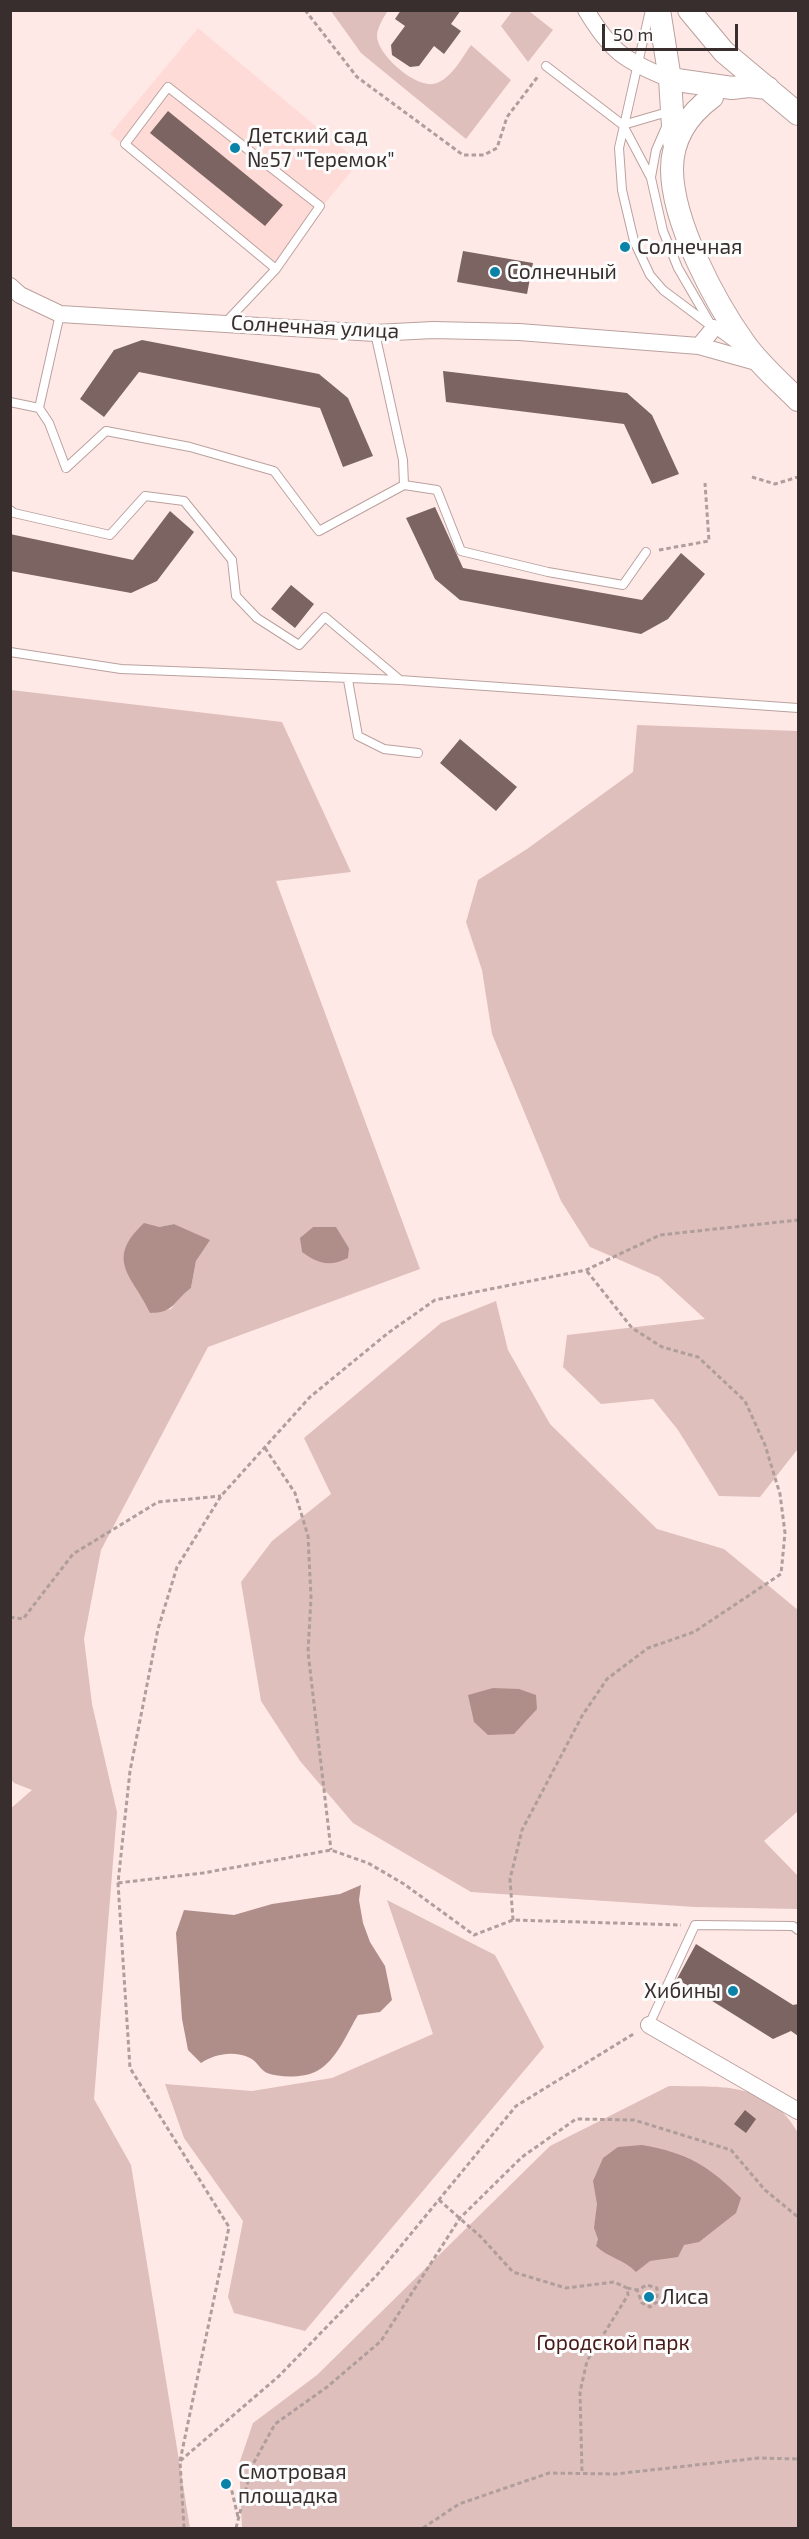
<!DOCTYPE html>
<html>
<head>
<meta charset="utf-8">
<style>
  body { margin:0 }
  #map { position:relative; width:809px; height:2539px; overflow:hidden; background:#ffe9e7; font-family:"Exo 2",sans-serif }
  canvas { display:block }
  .frame { position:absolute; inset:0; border:12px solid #382e2d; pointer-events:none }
  .scale { position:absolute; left:602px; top:24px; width:136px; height:27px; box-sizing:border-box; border:3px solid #382e2d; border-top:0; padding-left:8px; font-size:18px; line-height:21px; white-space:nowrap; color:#382e2d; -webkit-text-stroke:4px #fcfcfc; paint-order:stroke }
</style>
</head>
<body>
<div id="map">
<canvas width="809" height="2539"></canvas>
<div class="frame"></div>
<div class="scale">50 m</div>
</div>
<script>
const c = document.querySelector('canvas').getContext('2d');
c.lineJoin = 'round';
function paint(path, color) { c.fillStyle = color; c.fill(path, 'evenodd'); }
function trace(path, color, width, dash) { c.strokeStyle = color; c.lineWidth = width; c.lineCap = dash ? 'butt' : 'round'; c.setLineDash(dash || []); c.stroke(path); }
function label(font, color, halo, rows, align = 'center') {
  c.font = font + ' "Exo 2",sans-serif'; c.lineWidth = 6; c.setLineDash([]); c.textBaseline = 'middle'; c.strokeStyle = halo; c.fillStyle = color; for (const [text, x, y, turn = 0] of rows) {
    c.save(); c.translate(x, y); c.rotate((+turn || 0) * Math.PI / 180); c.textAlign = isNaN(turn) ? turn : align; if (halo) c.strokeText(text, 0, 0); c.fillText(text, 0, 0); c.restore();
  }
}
paint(new Path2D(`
  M198,28L359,162L272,268L110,134Z`), '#ffdbd7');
paint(new Path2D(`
  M513,10L529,11L553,30L528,62L501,26Z
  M331,11H388C384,16 377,28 377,36C377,55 418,91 437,83C452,77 462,58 471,45L511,80L466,139L361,53Z
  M11,690L282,722L351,872L276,881L420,1269L208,1347L101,1550L84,1639L92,1704L117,1812L94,2099L131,2165L190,2528H11L10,1809L32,1790L14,1783L10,1778ZM174,1224L209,1240L196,1261L191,1288L181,1295L171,1309L150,1313L142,1295L159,1227ZM313,1227L336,1228L349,1248L302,1252L301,1238Z
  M637,725L797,731L798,1507L797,1450L760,1497L719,1496L678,1430L653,1399L601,1404L563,1367L567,1335L705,1319L659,1277L590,1247L561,1201L492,1034L482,970L466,922L478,880L527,849L633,772Z
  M496,1301L508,1350L550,1424L657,1529L724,1549L798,1610V1811L764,1841L798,1876V1909L695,1907L471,1892L353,1823L300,1761L261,1701L241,1582L272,1541L331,1494L304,1438L441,1323Z
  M387,1900L495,1955L544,2047L305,2331L234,2313L228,2297L243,2221L184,2138L165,2084L252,2091L332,2078L433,2034Z
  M669,2086C721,2087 769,2081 798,2133V2528H242L239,2464L253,2423L317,2375L550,2146Z`), '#debfbc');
paint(new Path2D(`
  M144,1223L159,1227L174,1224L210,1240L196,1261L191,1288C173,1301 175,1313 150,1313C134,1277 103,1261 144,1223Z
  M313,1227H336L349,1248L348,1258C330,1267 318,1264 302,1252L300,1238Z
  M493,1688L519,1689L536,1695L537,1709L514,1734L488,1735L474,1722L468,1695Z
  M361,1885L359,1900L363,1923L370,1942L385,1966L392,2000L380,2012L358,2015C347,2033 337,2060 317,2071C304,2078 280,2078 267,2073C260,2070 257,2061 250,2058C234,2050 214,2054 201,2063L188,2050L182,2019L176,1933L184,1910L234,1915L272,1904L340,1894Z
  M642,2145C688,2153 709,2166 741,2198L736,2213L699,2242L684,2245L678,2257L650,2261L636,2272C624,2259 608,2258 596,2246L598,2239L594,2228L597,2204L593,2181L603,2158L618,2147Z`), '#af8e8a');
paint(new Path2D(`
  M401,10H461L451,24L461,31L444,54L434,46L419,66L410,67L392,55L391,45L405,26L395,19Z
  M168,111L283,205L265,226L150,133Z
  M463,251L533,263L527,294L457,282Z
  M142,340L319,374L348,398L373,456L343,467L320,408L139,372L104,417L80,399L114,350Z
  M443,371L627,393L652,415L679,474L652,484L624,424L446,402Z
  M435,507L463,568L642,600L681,553L705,574L668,619L641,634L460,600L435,579L406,518Z
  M170,511L194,532L157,581L131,593L10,571V534L133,560Z
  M291,585L314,604L295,628L271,609Z
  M460,739L517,787L496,811L440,763Z
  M696,1944L793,2005L798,2004V2036L791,2031L773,2039L677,1979Z
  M745,2110L756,2119L746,2133L734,2124Z`), '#7b6461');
const lane = new Path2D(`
  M650,10L619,148L622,190L634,241L650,275L663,290L735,344
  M546,66L623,125L651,178L663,231L678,268L710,323
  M623,125L671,111
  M651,177L656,150L666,127
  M226,322L276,269L320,206L168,87L125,144L276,269
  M375,333L403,460L404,485L437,490L461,551L548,572L623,585L646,552
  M10,402L39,408L49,423L66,468L106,431L190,447L274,471L319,531L404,485
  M39,408L60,314
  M10,510L14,513L110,535L145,496L184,501L232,560L236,596L257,618L299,645L325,617L400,680
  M10,652L121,669L400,680L798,708
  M348,680L358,736L384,749L418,753
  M649,2025L695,1925L793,1926L798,1930`);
const street = new Path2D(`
  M586,10C611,52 625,61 670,79
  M10,286L20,295L60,314L375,333L433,330L519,332L699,346L760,363
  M699,346L714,328
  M649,2025L798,2111`);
const secondary = new Path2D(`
  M659,10L670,79L674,142
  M689,10L724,52L798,114
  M670,79L732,88L749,86L768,88
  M712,97C689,114 672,138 672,169C672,222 715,302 745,344C760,365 780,382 798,400`);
trace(lane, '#baa19e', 10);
trace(street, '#baa19e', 18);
trace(secondary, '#baa19e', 24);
trace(new Path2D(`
  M305,10L357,77L463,155H484L497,148L507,117L539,75
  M752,477L775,484L798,477
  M659,550L709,541L705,483
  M265,1448L295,1493L308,1536L311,1598L308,1652L331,1850
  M10,1617L23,1619L73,1554L158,1502L221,1496
  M118,1883L203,1873L331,1850L368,1863L404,1884L474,1935L513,1920L681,1925
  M513,1920L510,1879L522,1830L582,1716L607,1679L648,1648L694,1632L781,1574L785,1533L780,1494L765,1445L745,1401L698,1357L662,1347L632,1328L586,1270
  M439,2200L481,2237L513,2272L566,2288L614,2282L627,2288L628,2295L587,2361L580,2392L582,2472
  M627,2288L637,2290L647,2285L657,2288V2302L650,2307L642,2303L637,2290
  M180,2461L229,2227L130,2068L118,1883L130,1771L158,1629L177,1567L221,1496L310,1397L388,1333L435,1300L586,1270L660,1235L798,1220
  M230,2483L238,2517
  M184,2528L180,2461L279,2376L377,2275L516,2106L635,2033
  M236,2528L252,2466L275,2424L327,2387L381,2341L460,2218L522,2157L576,2119L634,2120L731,2150L765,2190L798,2217
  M423,2528L459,2504L549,2473L615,2474L759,2458L798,2459`), '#af9e9c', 3, [4.5, 3]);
trace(lane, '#fff', 8);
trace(street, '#fff', 16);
trace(secondary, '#fff', 22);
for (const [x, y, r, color] of [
  [235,148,6,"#0b82a8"],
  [625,247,6,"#0b82a8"],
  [495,272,6,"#0b82a8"],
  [733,1991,6,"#0b82a8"],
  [649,2297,6,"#0b82a8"],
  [226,2484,6,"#0b82a8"]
]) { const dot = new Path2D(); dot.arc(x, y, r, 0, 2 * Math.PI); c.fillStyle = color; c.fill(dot); trace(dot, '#fcfcfc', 2); }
label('21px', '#382e2d', '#fcfcfc', [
  ["Детский сад",247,136],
  ["№57 \"Теремок\"",247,160],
  ["Солнечная",637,247],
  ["Солнечный",507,272],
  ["Хибины",721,1991,"right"],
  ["Лиса",661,2297],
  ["Смотровая",238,2472],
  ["площадка",238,2496]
], 'left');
label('21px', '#382e2d', '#fcfcfc', [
  ["Солнечная улица",315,327,3]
]);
label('21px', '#471917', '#fcfcfc', [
  ["Городской парк",613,2343]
]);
</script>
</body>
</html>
